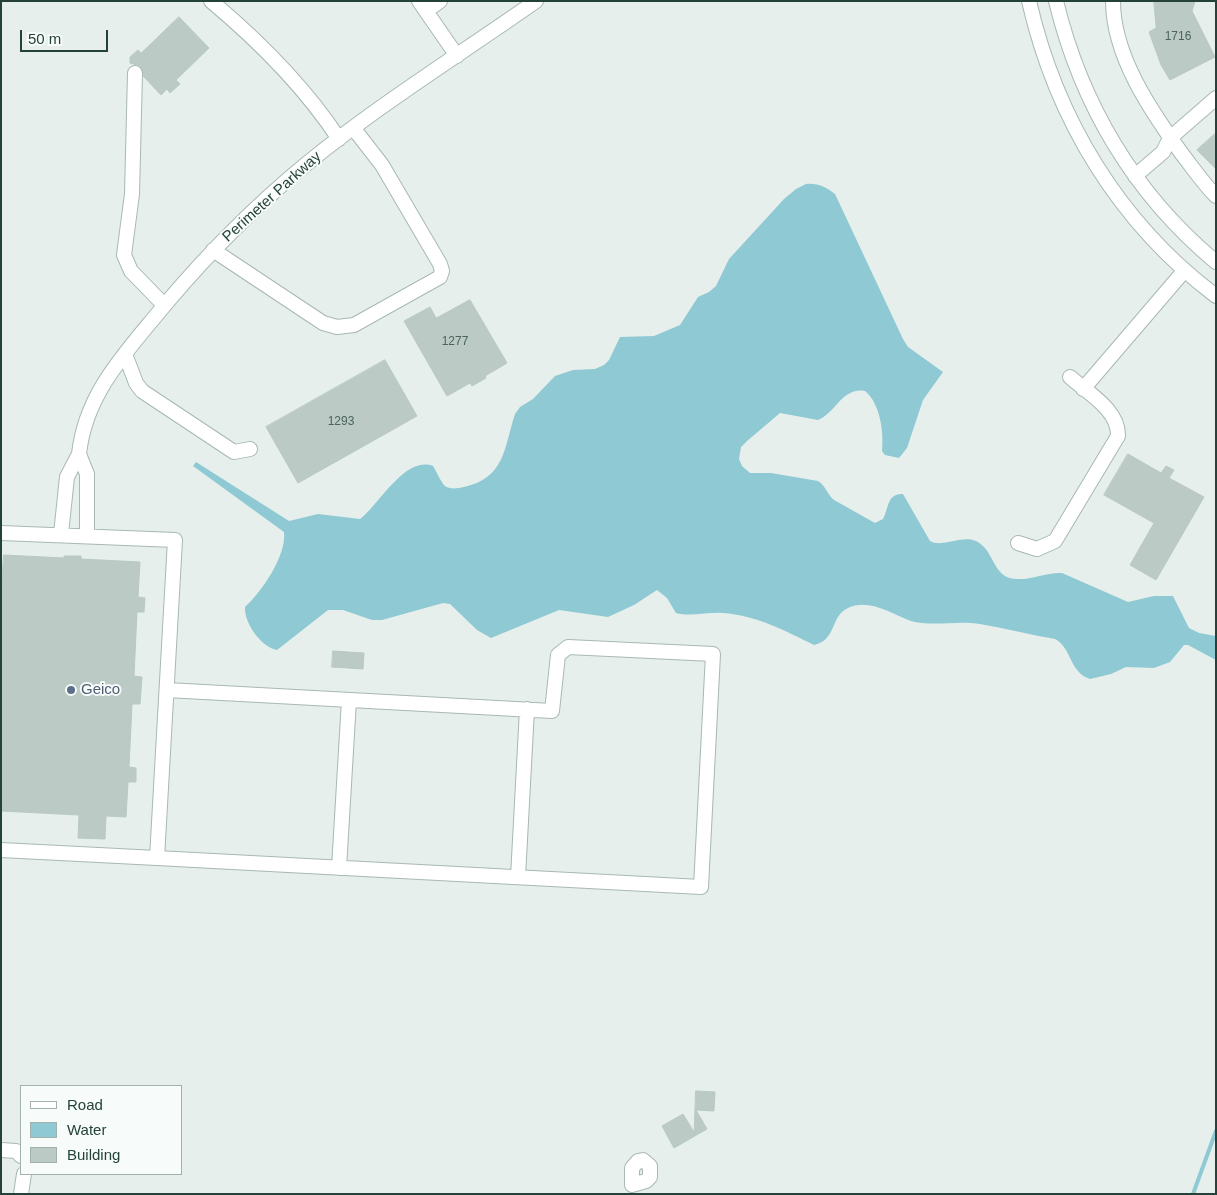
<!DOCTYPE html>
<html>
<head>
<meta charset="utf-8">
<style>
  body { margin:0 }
  #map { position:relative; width:1217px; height:1195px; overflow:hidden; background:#e6efeb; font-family:Arial,sans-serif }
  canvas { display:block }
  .frame { position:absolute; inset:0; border:2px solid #24423a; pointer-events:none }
  .legend { position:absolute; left:20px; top:1085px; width:162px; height:90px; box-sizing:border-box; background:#f7fbf9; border:1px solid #a3b1ad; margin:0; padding:6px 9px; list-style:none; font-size:15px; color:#24423a }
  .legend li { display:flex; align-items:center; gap:10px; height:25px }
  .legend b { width:25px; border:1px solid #a3b1ad }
  .scale { position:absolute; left:20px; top:30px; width:88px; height:22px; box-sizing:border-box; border:2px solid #24423a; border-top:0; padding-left:6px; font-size:15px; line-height:18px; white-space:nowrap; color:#24423a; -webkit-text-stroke:4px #f7fbf9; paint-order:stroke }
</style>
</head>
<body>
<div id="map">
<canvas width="1217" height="1195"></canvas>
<div class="frame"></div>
<ul class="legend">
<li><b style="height:6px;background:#fff"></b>Road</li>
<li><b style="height:14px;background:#8ec9d4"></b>Water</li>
<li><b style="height:14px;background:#bbcac4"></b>Building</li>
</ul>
<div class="scale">50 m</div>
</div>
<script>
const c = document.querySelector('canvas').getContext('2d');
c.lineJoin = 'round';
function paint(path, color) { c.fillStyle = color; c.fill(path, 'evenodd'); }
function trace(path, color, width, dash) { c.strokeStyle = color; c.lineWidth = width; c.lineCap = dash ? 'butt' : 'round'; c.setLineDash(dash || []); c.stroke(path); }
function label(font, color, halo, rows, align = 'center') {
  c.font = font + ' Arial,sans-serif'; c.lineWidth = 4; c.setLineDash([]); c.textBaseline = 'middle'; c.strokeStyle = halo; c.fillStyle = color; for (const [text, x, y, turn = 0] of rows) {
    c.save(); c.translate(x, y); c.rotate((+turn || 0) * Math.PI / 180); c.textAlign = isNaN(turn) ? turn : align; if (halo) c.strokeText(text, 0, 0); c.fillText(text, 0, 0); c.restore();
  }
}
paint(new Path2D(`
  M806,184C818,183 826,187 835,194L903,339L908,347L943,372L923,400L907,448L899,458L885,455L882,451C884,432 880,403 865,391C842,387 836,413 818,420L780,413L747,441L741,447L739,459L742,466L750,473H771L818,481C826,486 827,494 834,500L875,523L883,519C889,508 887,493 903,494L930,541C943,548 961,535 976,541C995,550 992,578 1016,579C1032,580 1047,572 1062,573L1128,602L1154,596H1173L1189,628L1199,633L1216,636V660L1188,645H1184L1170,662L1154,668L1126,667L1111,674L1090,679C1069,672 1072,648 1055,639C1030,635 1005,628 980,624C958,620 932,627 911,621C892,614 869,598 848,608C830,616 837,640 814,645C786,631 755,615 723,613C708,612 690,617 676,613L667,598L657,590L634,605L608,617L559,610L491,638L477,630L450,604L443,603L382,620H372L343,610H328L277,650C261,647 244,623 245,607C261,593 287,555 284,532L193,466L196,462L289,521L318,514L360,519C378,506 405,455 433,466C437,472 440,481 445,486C451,490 458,488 464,487C505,478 504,448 515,414L520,407L533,399L555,376L573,370L595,369L604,365L609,360L620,337L654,336L680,325L698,297L709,292L716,286L729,259L784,199L796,189Z`), '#8ec9d4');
trace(new Path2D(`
  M1193,1194L1216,1131`), '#8ec9d4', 4);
const building = new Path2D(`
  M1154,1H1195L1192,11L1215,57L1170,80L1161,65L1149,32L1156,28Z
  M179,17L209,48L176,80L180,84L170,93L167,89L161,95L144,77L140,66L130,63V57L138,50L141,53Z
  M1216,133V169L1197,150Z
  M470,300L507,363L485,376L486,378L472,386L470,383L447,396L404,321L430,307L436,318Z
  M385,360L417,416L298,483L266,427Z
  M1128,454L1161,473L1166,466L1174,470L1169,478L1204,497L1156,580L1130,565L1154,523L1104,495Z
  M4,555L64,558V556H81V559L140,562L138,597L145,598L144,612H137L134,676L142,677L140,704H132L129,767L136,768V782H128L126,817L106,816L105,839L78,838L79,815L1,811V590Z
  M333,651L364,653L363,669L332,667Z
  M696,1091L715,1092L714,1111L696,1110L707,1129L674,1148L662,1126L683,1114L694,1132Z`);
paint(building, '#bbcac4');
trace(building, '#b8c9c2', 1);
const minor = new Path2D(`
  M211,1C260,42 304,86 339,139
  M419,1L457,56
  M1029,1C1056,119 1119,223 1216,296
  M1056,1C1081,104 1134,194 1216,262
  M1113,1C1113,56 1151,111 1182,154C1193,168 1203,183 1216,196
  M426,11L440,1
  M135,73L132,194L124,255L131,271L164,305
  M1135,176L1163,152L1170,138L1216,98
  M213,250L323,323L337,327L354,325L440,277L442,271L440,264L382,165L354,129
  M125,354L136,383L142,391L234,452L250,449
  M1083,389L1184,271
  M79,454C85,398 119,360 154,318C194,269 237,224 285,182C362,115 452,60 536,1
  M1,533L175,540L157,858L1,850
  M61,534L67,477L79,454L87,474V536
  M1018,543L1037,549L1055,541L1118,436C1119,410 1088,393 1070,377
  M157,858L701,887L713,654L568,647L558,655L552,711L167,690
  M339,868L349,700
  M518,877L527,709
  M1,1150L16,1151L21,1156
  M643,1160L650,1166V1177L646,1181L632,1185V1168L638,1161Z
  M21,1194L24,1174`);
trace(minor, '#a8b8b2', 16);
trace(minor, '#fff', 14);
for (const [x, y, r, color] of [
  [71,690,5,"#5c6f8a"]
]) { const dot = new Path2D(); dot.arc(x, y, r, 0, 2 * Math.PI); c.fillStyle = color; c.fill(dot); trace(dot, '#f7fbf9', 2); }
label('12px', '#4a645c', null, [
  ["1716",1178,37],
  ["1277",455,342],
  ["1293",341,422]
]);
label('15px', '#24423a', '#f7fbf9', [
  ["Perimeter Parkway",272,197,-42]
]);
label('15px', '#4e5e75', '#f7fbf9', [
  ["Geico",81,690]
], 'left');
</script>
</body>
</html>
